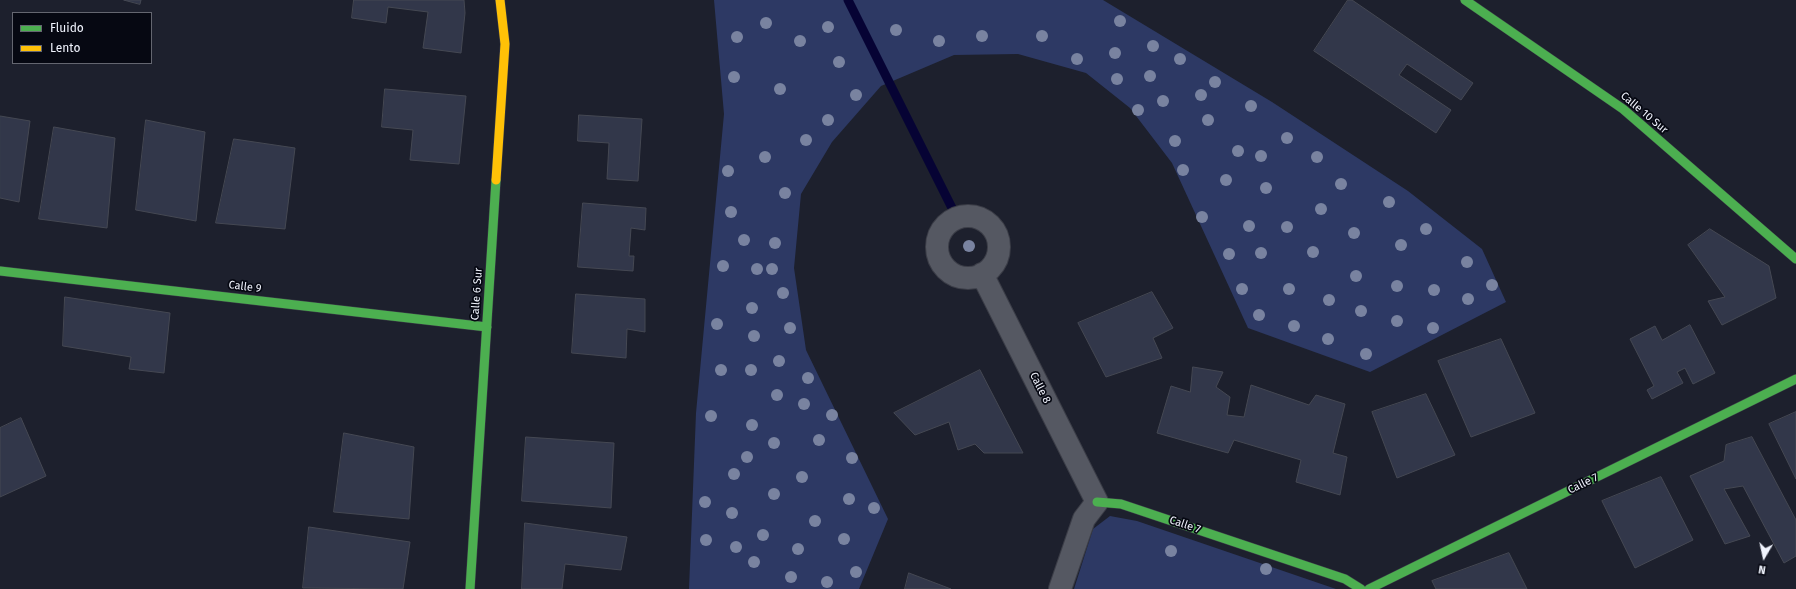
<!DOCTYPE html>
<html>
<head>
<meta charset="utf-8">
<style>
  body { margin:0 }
  #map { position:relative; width:1796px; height:589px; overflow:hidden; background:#1d202d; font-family:"Fira Sans",sans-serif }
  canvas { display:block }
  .legend { position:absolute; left:12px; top:12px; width:140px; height:52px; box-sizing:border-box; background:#060812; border:1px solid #646670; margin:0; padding:5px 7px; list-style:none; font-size:12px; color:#f1f4fe }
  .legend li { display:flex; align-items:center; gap:8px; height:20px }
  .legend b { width:20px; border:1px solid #646670 }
  .north { position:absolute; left:1744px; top:537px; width:40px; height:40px; -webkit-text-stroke:3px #060812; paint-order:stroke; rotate:189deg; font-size:11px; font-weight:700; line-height:16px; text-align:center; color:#f1f4fe }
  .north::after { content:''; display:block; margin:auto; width:14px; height:18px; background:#f1f4fe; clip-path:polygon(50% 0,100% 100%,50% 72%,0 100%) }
</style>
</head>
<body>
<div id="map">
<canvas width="1796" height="589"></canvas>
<ul class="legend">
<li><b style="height:5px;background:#4caf50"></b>Fluido</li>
<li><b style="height:5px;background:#ffc107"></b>Lento</li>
</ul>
<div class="north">N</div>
</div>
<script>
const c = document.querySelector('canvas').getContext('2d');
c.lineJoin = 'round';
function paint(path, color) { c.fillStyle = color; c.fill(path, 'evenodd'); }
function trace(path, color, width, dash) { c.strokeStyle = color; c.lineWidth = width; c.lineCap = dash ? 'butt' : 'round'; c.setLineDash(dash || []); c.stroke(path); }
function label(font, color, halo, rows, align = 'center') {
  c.font = font + ' "Fira Sans",sans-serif'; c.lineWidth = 3.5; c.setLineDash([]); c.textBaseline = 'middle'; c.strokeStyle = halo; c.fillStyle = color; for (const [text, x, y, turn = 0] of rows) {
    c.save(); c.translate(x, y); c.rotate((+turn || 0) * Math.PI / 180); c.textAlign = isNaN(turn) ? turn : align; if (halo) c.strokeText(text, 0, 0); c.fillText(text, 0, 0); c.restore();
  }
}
paint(new Path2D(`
  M714,0H1103L1272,102L1408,191L1482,249L1506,302L1370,372L1248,328L1172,163L1130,108L1086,73L1018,54L954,55L881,86L832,142L801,194L794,268L806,350L888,519L859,589H689L696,413L724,114Z
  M1110,516L1137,521L1336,589H1074L1093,529Z`), '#2d3964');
trace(new Path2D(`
  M848,0L953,210`), '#060334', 9);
const building = new Path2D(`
  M124,0H141L140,4Z
  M354,0H464L465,13L461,53L423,48L428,12L388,7L386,23L352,18Z
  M1348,0H1352L1473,83L1461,100L1407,64L1399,75L1451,110L1436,133L1314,51Z
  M385,89L466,96L459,164L410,160L413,130L382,127Z
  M579,115L642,119L638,181L607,179L609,143L578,141Z
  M0,116L30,121L19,202L0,198Z
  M146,120L205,132L196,221L136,210Z
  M54,127L115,138L107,228L39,219Z
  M234,139L295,148L285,229L216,223Z
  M583,203L646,208L645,230L631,228L629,256H634L633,271L578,267Z
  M1710,229L1769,266L1776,298L1722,325L1708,301L1725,297L1688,245Z
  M1152,292L1173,328L1153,338L1162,358L1106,377L1078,323Z
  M576,294L645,299V332L627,329L626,358L572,353Z
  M65,297L170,313L164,373L129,369L131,357L63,346Z
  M1690,325L1715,373L1693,384L1685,368L1677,372L1683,383L1652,399L1647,390L1654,386L1630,339L1655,326L1662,340Z
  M1501,339L1535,413L1471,437L1438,361Z
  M1193,367L1223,372L1216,387L1230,397L1227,415L1244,417L1251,385L1309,405L1316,395L1345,404L1333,453L1347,457L1340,495L1296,482L1301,460L1234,440L1228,453L1157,433L1171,386L1190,392Z
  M980,370L1023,453H984L975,444L958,450L949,422L915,435L894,413Z
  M1426,394L1455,455L1397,478L1372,412Z
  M1796,412V479L1769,424Z
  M21,418L46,476L0,497V428Z
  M344,433L414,447L409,519L334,512Z
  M526,437L614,443L611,508L522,501Z
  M1752,437L1796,520V556L1784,563L1743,486L1724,489L1750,536L1725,544L1690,476L1724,461L1726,445Z
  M1661,477L1693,540L1635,568L1602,501Z
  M525,523L627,537L621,570L565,564L562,589H522Z
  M309,527L410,542L403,589L303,588Z
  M1509,553L1527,589H1436L1432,581Z
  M909,573L951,589H905Z`);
paint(building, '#32374a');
trace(building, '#454853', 1);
const street = new Path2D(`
  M937 247a31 31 0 1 1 62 0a31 31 0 1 1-62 0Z
  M982,274L1097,502L1084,519L1060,589`);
const fast = new Path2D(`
  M1465,0L1623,109L1796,259
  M0,271L487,327
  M1097,502L1121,504L1345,579L1361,589
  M470,589L496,180
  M1369,589L1796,379`);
const slow = new Path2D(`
  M496,180L505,44L500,0`);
trace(street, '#3b3d47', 24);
trace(fast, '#3b3d47', 10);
trace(slow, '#3b3d47', 10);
trace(street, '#555862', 22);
trace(fast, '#4caf50', 9);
trace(slow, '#ffc107', 9);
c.fillStyle = '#7983a0';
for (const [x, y] of [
  [1120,21],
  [766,23],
  [828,27],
  [896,30],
  [982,36],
  [1042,36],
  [737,37],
  [800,41],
  [939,41],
  [1153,46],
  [1115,53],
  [1077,59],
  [1180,59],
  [839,62],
  [1150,76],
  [734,77],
  [1117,79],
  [1215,82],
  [780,89],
  [856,95],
  [1201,95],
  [1163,101],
  [1251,106],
  [1138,110],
  [828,120],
  [1208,120],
  [1287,138],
  [806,140],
  [1175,141],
  [1238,151],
  [1261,156],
  [765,157],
  [1317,157],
  [1183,170],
  [728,171],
  [1226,180],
  [1341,184],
  [1266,188],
  [785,193],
  [1389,202],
  [1321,209],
  [731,212],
  [1202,217],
  [1249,226],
  [1287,227],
  [1426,229],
  [1354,233],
  [744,240],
  [775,243],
  [1401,245],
  [969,246],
  [1313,252],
  [1261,253],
  [1229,254],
  [1467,262],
  [723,266],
  [757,269],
  [772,269],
  [1356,276],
  [1492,285],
  [1397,286],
  [1242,289],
  [1289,289],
  [1434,290],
  [783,293],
  [1468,299],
  [1329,300],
  [752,308],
  [1361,311],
  [1259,315],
  [1397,321],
  [717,324],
  [1294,326],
  [790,328],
  [1433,328],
  [754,336],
  [1328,339],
  [1366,354],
  [779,361],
  [721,370],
  [751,370],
  [808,378],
  [777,395],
  [804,404],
  [832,415],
  [711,416],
  [752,425],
  [819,440],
  [774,443],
  [747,457],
  [852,458],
  [734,474],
  [802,477],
  [774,494],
  [849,499],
  [705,502],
  [874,508],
  [732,513],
  [815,521],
  [763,535],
  [844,539],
  [706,540],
  [736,547],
  [798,549],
  [1171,551],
  [754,562],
  [1266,569],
  [856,572],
  [791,577],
  [827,582]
]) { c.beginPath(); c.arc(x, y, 6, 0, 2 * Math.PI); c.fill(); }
label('11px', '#f1f4fe', '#060812', [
  ["Calle 10 Sur",1644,113,40],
  ["Calle 9",245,287,7],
  ["Calle 6 Sur",477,294,-86],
  ["Calle 8",1040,388,63],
  ["Calle 7",1583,484,-26],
  ["Calle 7",1185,525,19]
]);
</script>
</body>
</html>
